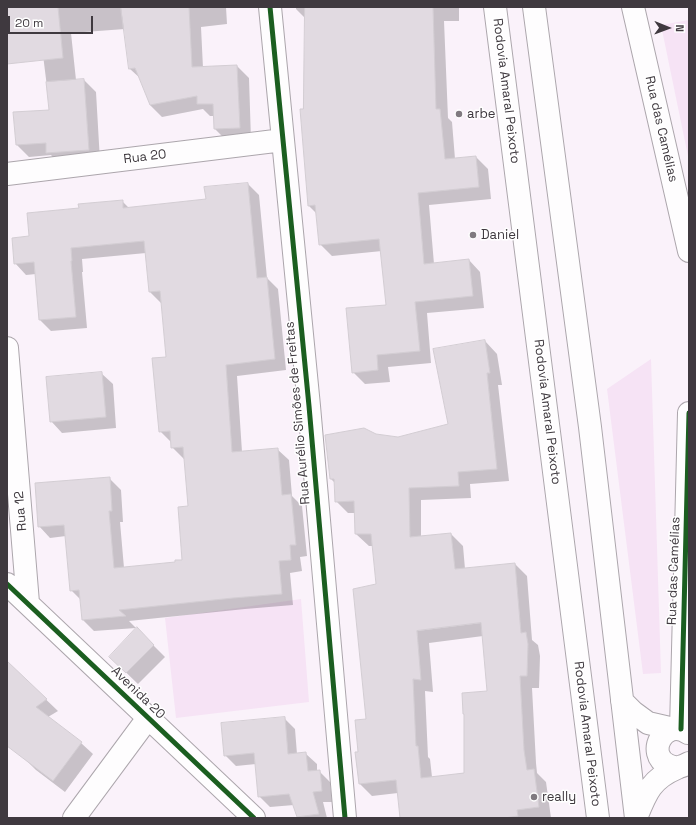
<!DOCTYPE html>
<html>
<head>
<meta charset="utf-8">
<style>
  body { margin:0 }
  #map { position:relative; width:696px; height:825px; overflow:hidden; background:#faf2fa; font-family:"Space Grotesk",sans-serif }
  canvas { display:block }
  .frame { position:absolute; inset:0; border:8px solid #3f393f; pointer-events:none }
  .north { position:absolute; left:648px; top:8px; width:40px; height:40px; -webkit-text-stroke:3px #fff; paint-order:stroke; rotate:91deg; font-size:11px; font-weight:700; line-height:16px; text-align:center; color:#3f393f }
  .north::after { content:''; display:block; margin:auto; width:14px; height:18px; background:#3f393f; clip-path:polygon(50% 0,100% 100%,50% 72%,0 100%) }
  .scale { position:absolute; left:8px; top:16px; width:85px; height:18px; box-sizing:border-box; border:2px solid #3f393f; border-top:0; padding-left:5px; font-size:12px; line-height:14px; white-space:nowrap; color:#3f393f; -webkit-text-stroke:3px #fff; paint-order:stroke }
</style>
</head>
<body>
<div id="map">
<canvas width="696" height="825"></canvas>
<div class="frame"></div>
<div class="north">N</div>
<div class="scale">20 m</div>
</div>
<script>
const c = document.querySelector('canvas').getContext('2d');
c.lineJoin = 'round';
function paint(path, color) { c.fillStyle = color; c.fill(path, 'evenodd'); }
function trace(path, color, width, dash) { c.strokeStyle = color; c.lineWidth = width; c.lineCap = dash ? 'butt' : 'round'; c.setLineDash(dash || []); c.stroke(path); }
function label(font, color, halo, rows, align = 'center') {
  c.font = font + ' "Space Grotesk",sans-serif'; c.lineWidth = 3; c.setLineDash([]); c.textBaseline = 'middle'; c.strokeStyle = halo; c.fillStyle = color; for (const [text, x, y, turn = 0] of rows) {
    c.save(); c.translate(x, y); c.rotate((+turn || 0) * Math.PI / 180); c.textAlign = isNaN(turn) ? turn : align; if (halo) c.strokeText(text, 0, 0); c.fillText(text, 0, 0); c.restore();
  }
}
paint(new Path2D(`
  M689,20V161L661,25Z
  M651,359L661,673L643,674L607,389Z
  M301,599L309,702L176,718L165,618Z`), '#f6e3f5');
paint(new Path2D(`
  M37,7H226L227,24L201,27L203,68L237,66L249,78L251,140L227,141L215,129L214,116H210L203,109L162,117L150,105L141,79L130,69L125,29L71,33L76,80H84L96,92L100,161L59,164L51,155L29,157L17,145L14,113L50,111Z
  M296,7H459V21H444L448,118L452,122L455,159L476,157L488,169L491,199L429,205L434,264L469,260L480,272L484,308L427,313L431,363L388,367L390,382L365,384L353,372L387,306L382,251L332,256L320,244L317,214L309,206L304,110L306,19L296,9Z
  M248,184L259,195L267,278L278,289L286,370L237,376L242,452L277,449L289,460L292,496L302,506L307,556L300,557L302,571L290,573L293,605L245,609L129,621L136,628L94,631L83,620L81,600L71,590L66,536L50,538L39,526L109,478L121,490L123,522H120L124,568L177,563L183,561L189,507L185,459H184L172,447V443L160,431L167,358L162,304L150,292L146,253L82,259L83,272H82L87,328L51,331L40,320L36,274L26,275L15,263L30,237L80,209L122,201L129,208L207,200Z
  M485,341L497,354L502,385H498L509,481L470,484L471,498L421,500V536L451,534L463,546L465,569L515,564L527,576L532,640L538,645L540,656L539,688H532L536,763L537,773L546,782L551,818H401L398,793L372,796L359,783V753L367,720L377,585L373,546H369L356,534L355,513H348L336,501L335,483L331,479L376,435L398,438L449,425ZM483,636L488,691L465,773L432,777L430,759L428,757L425,691L433,692L429,643Z
  M101,373L113,384L116,428L62,433L51,421Z
  M137,629L165,657L138,684L110,657Z
  M13,668L58,711L48,717L81,743L93,754L65,792L36,770L25,759L7,729V676Z
  M284,718L295,729L297,754H306L317,764V771H319L330,782L332,802H323L327,818H299L294,805L270,807L259,796L256,764L236,766L225,755Z`), '#0003');
const building = new Path2D(`
  M7,7H58L63,58L7,64Z
  M121,7H189L192,67L237,65L240,128L214,129L213,104H197V96L150,105L135,68L129,69Z
  M305,7H433L436,109H440L445,159L476,156L479,187L418,193L424,264L469,259L473,296L415,302L420,351L377,355L378,370L352,373L346,308L386,305L379,239L319,245L315,205L308,206L300,109H303Z
  M84,79L89,150L46,153V143L16,145L13,112L49,110L46,82Z
  M248,183L257,278L267,277L275,359L226,365L232,452L278,448L282,495L291,494L296,545H290L291,560L279,561L282,594L233,598L119,610L126,616L82,620L79,590L70,591L64,525L38,527L35,483L110,477L112,511H109L114,568L175,562V560H182L178,507L188,506L183,447L171,448L170,431L159,432L152,358L166,357L160,291L149,292L144,241L71,248L72,261H71L76,317L39,320L34,262L14,264L12,238L29,236L27,213L79,208L78,204L123,200V208L206,199L204,187Z
  M485,340L490,373H487L497,469L458,472L459,486L409,488L410,537L451,533L455,569L515,563L521,633L526,632L528,644L527,676H520L524,750L527,770L534,769L539,807L517,810L518,816L504,818H400L396,780L359,784L355,752H358L355,720L366,719L353,589L376,584L371,534H355L354,501L335,502L334,479H330L325,435L364,428L376,434L398,437L448,424L433,349ZM481,623L487,691L462,693L463,714H464V773L421,778L418,746H416L413,679L421,680L417,631Z
  M102,372L106,417L50,422L46,377Z
  M137,627L154,645L126,673L109,657Z
  M7,661L47,699L36,707L82,742L53,781L7,746Z
  M285,717L288,754L306,752L308,771L320,770L322,791L313,792L319,814L297,817L289,794L258,797L254,753L224,756L221,723Z`);
paint(building, '#e1dae1');
trace(building, '#d3cdd3', 1);
const minor = new Path2D(`
  M270,7L309,406L345,818
  M633,7L689,251
  M7,174L283,140
  M7,348L28,603
  M7,584L254,818
  M681,729L689,413
  M688,733C664,717 645,754 668,765C676,769 682,767 689,763
  M74,818L148,718`);
const trunk = new Path2D(`
  M495,7L598,818
  M534,7L590,427L636,818
  M622,701L633,712L648,723L674,729
  M636,818C646,793 651,779 677,768`);
trace(minor, '#aca6ac', 24);
trace(trunk, '#aca6ac', 24);
trace(minor, '#fefdfe', 22);
trace(trunk, '#fefdfe', 22);
trace(new Path2D(`
  M270,7L309,406L345,818
  M7,584L254,818
  M681,729L689,413`), '#1b5e20', 5);
for (const [x, y, r, color] of [
  [459,114,4,"#807a80"],
  [473,235,4,"#807a80"],
  [534,797,4,"#807a80"]
]) { const dot = new Path2D(); dot.arc(x, y, r, 0, 2 * Math.PI); c.fillStyle = color; c.fill(dot); trace(dot, '#fff', 1.5); }
label('13px', '#3f393f', '#fff', [
  ["Rodovia Amaral Peixoto",506,91,83],
  ["Rua das Camélias",661,129,77],
  ["Rua 20",145,157,-7],
  ["Rodovia Amaral Peixoto",547,412,83],
  ["Rua Aurélio Simões de Freitas",298,413,-95],
  ["Rua 12",21,511,-95],
  ["Rua das Camélias",674,571,-88],
  ["Avenida 20",138,693,44],
  ["Rodovia Amaral Peixoto",587,734,83]
]);
label('13px', '#3f393f', '#fff', [
  ["arbe",467,114],
  ["Daniel",481,235],
  ["really",542,797]
], 'left');
</script>
</body>
</html>
